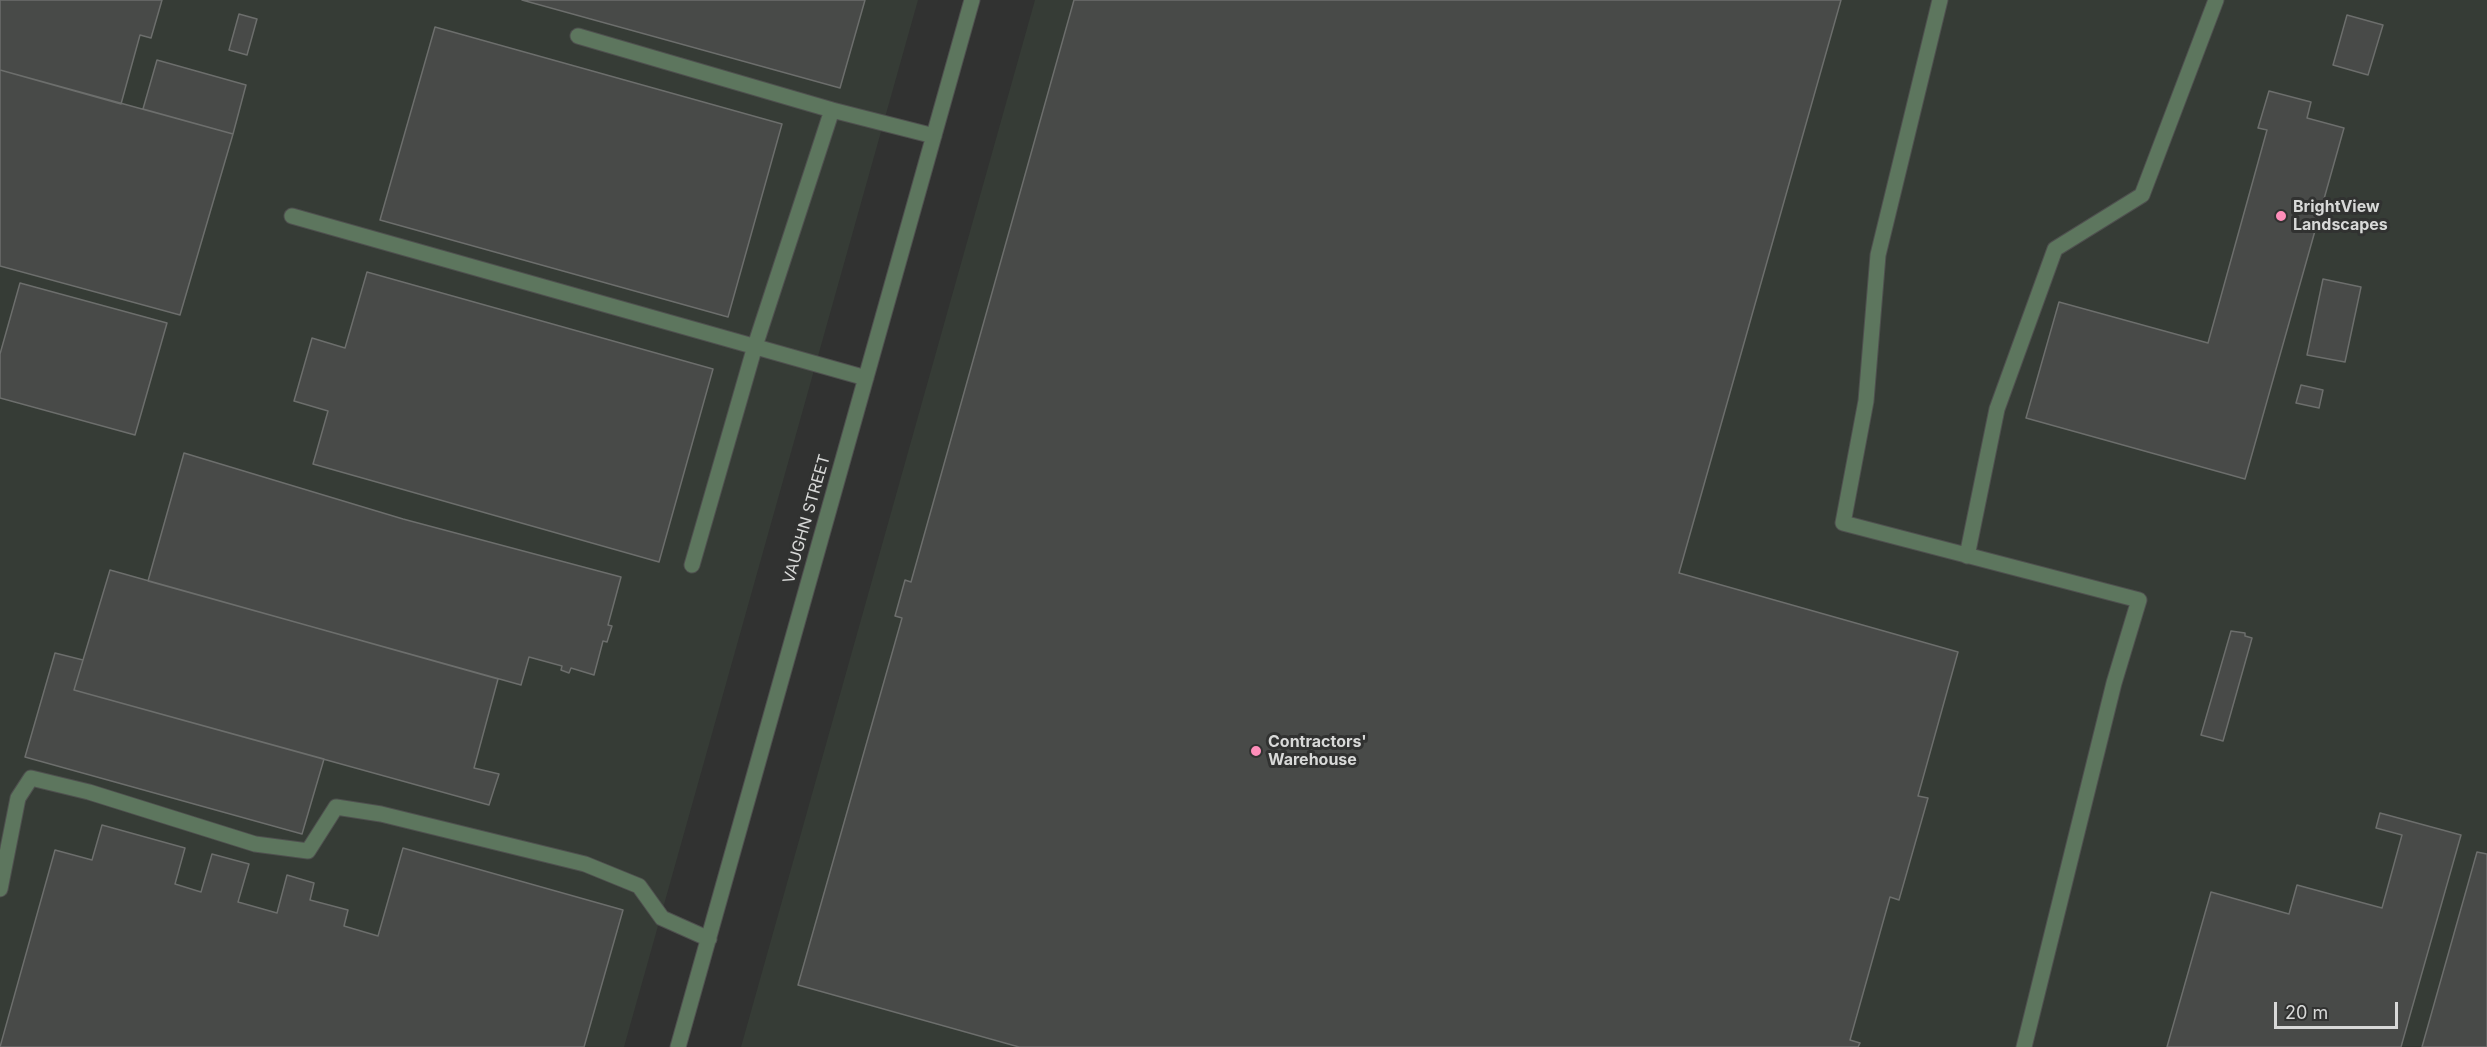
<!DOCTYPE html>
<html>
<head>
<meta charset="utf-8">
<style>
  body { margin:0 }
  #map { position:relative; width:2487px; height:1047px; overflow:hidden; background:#313231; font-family:Inter,sans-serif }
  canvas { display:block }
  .scale { position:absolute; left:2274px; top:1002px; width:124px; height:27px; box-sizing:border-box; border:3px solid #d8d9d8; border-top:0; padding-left:8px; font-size:18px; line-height:21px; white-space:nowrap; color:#d8d9d8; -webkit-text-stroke:4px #313231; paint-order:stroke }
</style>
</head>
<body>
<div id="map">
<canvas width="2487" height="1047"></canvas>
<div class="scale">20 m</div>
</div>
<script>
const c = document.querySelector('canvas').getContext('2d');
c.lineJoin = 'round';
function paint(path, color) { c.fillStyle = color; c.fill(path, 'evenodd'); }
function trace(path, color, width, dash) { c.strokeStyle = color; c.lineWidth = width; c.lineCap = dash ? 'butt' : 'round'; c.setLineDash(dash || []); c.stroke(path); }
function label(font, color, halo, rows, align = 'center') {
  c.font = font + ' Inter,sans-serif'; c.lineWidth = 6; c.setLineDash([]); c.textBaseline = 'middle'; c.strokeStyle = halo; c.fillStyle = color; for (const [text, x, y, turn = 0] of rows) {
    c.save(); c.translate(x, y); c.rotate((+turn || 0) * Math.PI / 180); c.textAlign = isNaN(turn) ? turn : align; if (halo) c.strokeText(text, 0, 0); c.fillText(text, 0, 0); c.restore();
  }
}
paint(new Path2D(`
  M0,0H918L624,1047H0Z
  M1035,0H2487V1047H741Z`), '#363c36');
const building = new Path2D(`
  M0,0H162L151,38L140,35L121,104L0,70Z
  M522,0H865L840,88Z
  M1074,0H1841L1679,573L1958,652L1918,796L1928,798L1899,900L1890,897L1850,1040L1860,1043L1858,1047H1019L798,985L902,618L895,616L905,580L911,582Z
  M239,14L257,19L247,55L229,50Z
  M2347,15L2383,25L2368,75L2333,65Z
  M435,27L782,124L728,317L380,220Z
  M157,60L246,85L233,134L143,109Z
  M0,70L233,134L180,315L0,266Z
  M2269,91L2311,102L2307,118L2344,128L2245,479L2026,418L2059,302L2208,343L2267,130L2258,128Z
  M367,272L713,369L659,562L313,464L328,411L294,401L312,338L345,348Z
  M2323,279L2361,287L2345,362L2307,355Z
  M20,283L167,323L135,435L0,398V354Z
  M2301,385L2323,390L2319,408L2296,403Z
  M184,453L403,519L621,577L608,625L612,626L607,642L603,641L594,675L571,668L569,673L561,670L562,666L529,657L521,685L148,581Z
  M110,570L498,679L474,768L499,774L489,805L74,690Z
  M2231,631L2245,633V636L2252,638L2223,741L2201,735Z
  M55,653L83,660L74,690L324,759L302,834L25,757Z
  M2380,813L2461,835L2401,1047H2167L2211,892L2289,914L2297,885L2382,908L2402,835L2376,828Z
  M102,825L185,848L175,884L201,892L212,854L249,864L238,902L277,913L287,875L314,883L310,900L348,910L344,926L378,936L403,848L623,910L584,1047H0L55,850L92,860Z
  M2477,852L2487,854V1047H2422Z`);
paint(building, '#484a48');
trace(building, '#6c6e6c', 1.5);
const minor = new Path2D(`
  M1940,0L1878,255L1866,401L1843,523L2139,600L2114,683L2024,1047
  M578,36L832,110L755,346L692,565
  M832,110L934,136
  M292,216L866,378
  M1967,556L1997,409L2055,249L2142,195L2216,0
  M0,889L18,798L31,778L89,792L255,844L308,851L336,807L381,814L585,864L639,886L662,918L709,939
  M678,1047L972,0`);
trace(minor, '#4f504f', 17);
trace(minor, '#5d765e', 15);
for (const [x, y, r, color] of [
  [2281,216,6,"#ff8eba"],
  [1256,751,6,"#ff8eba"]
]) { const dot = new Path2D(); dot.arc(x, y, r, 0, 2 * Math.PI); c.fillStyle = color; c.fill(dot); trace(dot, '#313231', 2); }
label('bold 16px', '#d8d9d8', '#313231', [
  ["BrightView",2293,207],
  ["Landscapes",2293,225],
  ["Contractors'",1268,742],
  ["Warehouse",1268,760]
], 'left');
label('16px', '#d8d9d8', '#313231', [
  ["VAUGHN STREET",807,519,-74]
]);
</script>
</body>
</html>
